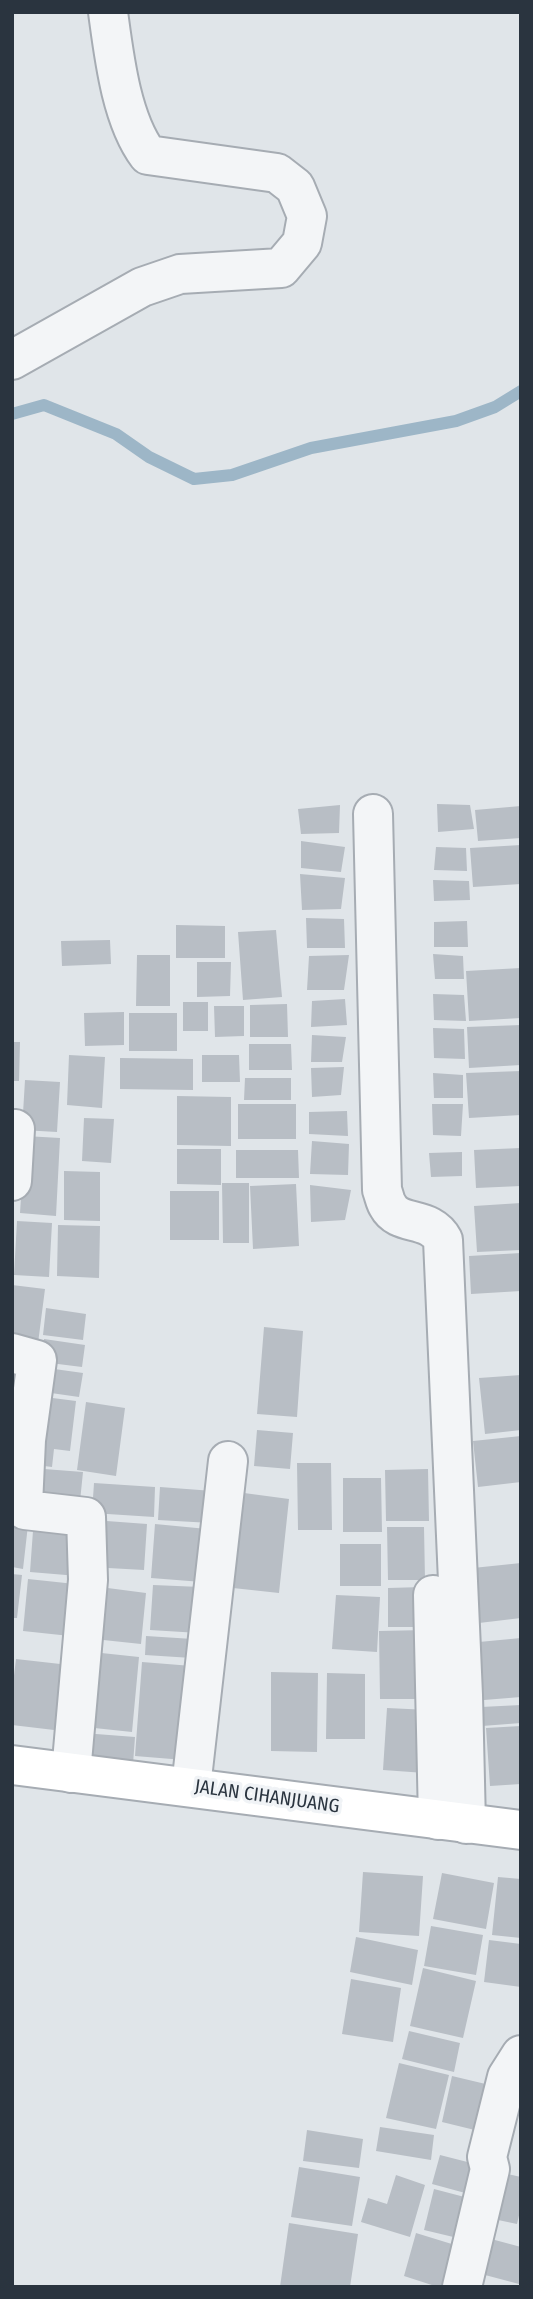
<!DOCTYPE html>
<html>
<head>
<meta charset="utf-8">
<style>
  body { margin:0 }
  #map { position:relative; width:533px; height:2299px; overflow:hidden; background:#e0e5e9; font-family:"Fira Sans Condensed",sans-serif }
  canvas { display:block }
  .frame { position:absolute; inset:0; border:14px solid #2a343f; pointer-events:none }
</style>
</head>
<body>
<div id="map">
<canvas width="533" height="2299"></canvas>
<div class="frame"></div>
</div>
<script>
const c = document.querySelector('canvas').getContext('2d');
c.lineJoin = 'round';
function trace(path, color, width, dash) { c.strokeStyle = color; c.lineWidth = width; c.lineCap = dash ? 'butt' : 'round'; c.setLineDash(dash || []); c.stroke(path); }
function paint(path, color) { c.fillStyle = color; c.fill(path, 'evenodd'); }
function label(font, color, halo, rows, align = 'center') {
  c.font = font + ' "Fira Sans Condensed",sans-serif'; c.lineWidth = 7; c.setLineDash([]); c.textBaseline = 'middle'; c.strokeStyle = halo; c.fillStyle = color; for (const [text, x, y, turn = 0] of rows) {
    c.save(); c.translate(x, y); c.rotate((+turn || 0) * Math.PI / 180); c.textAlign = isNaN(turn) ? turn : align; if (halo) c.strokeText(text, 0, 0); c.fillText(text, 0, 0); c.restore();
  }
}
trace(new Path2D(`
  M12,414L44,405L116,434L149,457L194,479L232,475L311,448L456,421L495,407L521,391`), '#9db6c7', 12);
paint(new Path2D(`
  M437,804L470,805L474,829L438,832Z
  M340,805L339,833L301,834L298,809Z
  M521,806V838L478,841L475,810Z
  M301,841L345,847L341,872L301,868Z
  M521,845V884L473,887L470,848Z
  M436,847L466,848L467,871L434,870Z
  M300,874L345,878L341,909L302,910Z
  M433,880L469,881L470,900L434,901Z
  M306,918L344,919L345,948H307Z
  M467,921L468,947H434V922Z
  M176,925L225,926V958H176Z
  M276,930L282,997L243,1000L238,932Z
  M110,940L111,964L62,966L61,941Z
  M433,954L463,956L464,979H435Z
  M137,955H170V1006H136Z
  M349,955L344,990H307L309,956Z
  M197,962H231L230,996L197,997Z
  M521,968V1018L469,1021L466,971Z
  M433,994L464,995L466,1021L434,1020Z
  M345,999L347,1025L311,1027L312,1001Z
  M183,1002H208V1031H183Z
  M287,1004L288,1037H250V1005Z
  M214,1006H244V1036L215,1037Z
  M124,1012V1045L85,1046L84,1013Z
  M129,1013H177V1051H129Z
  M521,1025V1065L469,1068L467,1027Z
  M433,1028L464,1029L465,1059L434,1058Z
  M312,1035L346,1037L342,1062H311Z
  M12,1042H20L19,1081H12Z
  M249,1044H291L292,1070H249Z
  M69,1055L105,1057L102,1108L67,1105Z
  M202,1055H239L240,1082H202Z
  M120,1058L193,1059V1090L120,1089Z
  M344,1067L341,1095L312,1097L311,1068Z
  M521,1071V1115L469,1118L466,1073Z
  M433,1073L463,1075V1098H434Z
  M245,1078H291V1100H244Z
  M25,1080L60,1082L57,1132L22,1130Z
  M177,1096L231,1097V1146L177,1145Z
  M238,1104H296V1139H238Z
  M432,1104H463L461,1136L433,1135Z
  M347,1111L348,1136L309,1134V1112Z
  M84,1118L114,1119L111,1163L82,1161Z
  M25,1136L60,1138L56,1216L20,1213Z
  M312,1141L349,1144L348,1175L310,1174Z
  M521,1148V1186L476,1188L474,1150Z
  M177,1149H221V1185L177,1184Z
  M236,1150H298L299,1178H236Z
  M462,1152V1176L431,1177L429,1153Z
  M64,1171L100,1172V1221L64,1220Z
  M222,1183H249V1243H223Z
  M296,1184L299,1246L253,1249L250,1186Z
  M310,1185L351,1190L345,1220L311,1222Z
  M170,1191H219V1240H170Z
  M521,1203V1250L477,1252L474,1206Z
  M17,1221L52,1223L49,1277L14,1275Z
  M58,1225L100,1226L99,1278L57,1276Z
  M521,1253V1291L471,1294L469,1256Z
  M12,1285L45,1289L37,1351L12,1348Z
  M46,1308L86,1314L83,1340L43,1335Z
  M264,1327L303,1331L297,1417L257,1414Z
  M44,1339L85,1345L82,1367L42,1362Z
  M40,1367L83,1373L79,1397L37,1391Z
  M521,1375V1430L485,1434L479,1378Z
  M37,1396L76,1401L70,1451L54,1449L52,1467L28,1464Z
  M86,1402L125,1408L116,1476L77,1470Z
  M257,1430L293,1433L290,1469L254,1466Z
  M521,1436V1482L478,1487L473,1441Z
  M297,1463H331L332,1530H298Z
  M31,1468L83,1472L79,1511L28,1506Z
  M428,1469L429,1521H386L385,1470Z
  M343,1478H381L382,1532H343Z
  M94,1483L155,1487L154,1517L92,1513Z
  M160,1487L213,1491L211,1523L158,1520Z
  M244,1493L289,1499L279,1593L233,1588Z
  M34,1517L82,1521L78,1576L30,1572Z
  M93,1520L147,1524L144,1570L90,1567Z
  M12,1522L28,1525L23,1569L12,1567Z
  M155,1524L207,1529L202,1582L151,1578Z
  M387,1527H424L425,1580H388Z
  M340,1544H381V1586H340Z
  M521,1563V1618L479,1623L473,1568Z
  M12,1574L22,1575L17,1618H12Z
  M28,1579L75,1584L70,1636L23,1631Z
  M153,1585L201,1587L199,1633L150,1630Z
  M100,1587L146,1593L141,1644L94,1639Z
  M423,1587V1627H388V1588Z
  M336,1595L380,1597L377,1652L332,1649Z
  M426,1630L428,1699H380L379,1631Z
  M146,1636L193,1639L192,1658L145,1655Z
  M521,1638V1697L484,1700L479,1642Z
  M92,1652L139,1657L132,1732L85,1727Z
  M16,1659L78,1666L71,1732L12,1725V1692Z
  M142,1662L192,1666L184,1760L135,1756Z
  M271,1672L318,1673L317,1752L271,1751Z
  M327,1673L365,1674V1739H326Z
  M521,1705V1723L482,1726L481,1707Z
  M387,1708L429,1710L425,1773L383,1770Z
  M521,1726V1784L490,1786L486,1728Z
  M83,1733L135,1737L133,1764L81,1760Z
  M363,1872L423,1876L419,1936L359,1932Z
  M442,1873L494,1883L486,1929L433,1919Z
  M498,1877L521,1879V1938L492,1935Z
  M431,1926L483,1935L476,1975L424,1966Z
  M356,1937L418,1950L412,1985L350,1972Z
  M489,1940L521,1944V1987L484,1982Z
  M423,1968L476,1981L463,2038L410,2026Z
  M351,1979L401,1988L393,2042L342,2034Z
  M409,2031L460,2043L454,2072L402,2059Z
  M399,2063L449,2075L436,2129L386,2118Z
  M452,2076L494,2086L483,2132L442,2122Z
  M380,2127L434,2135L431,2160L376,2151Z
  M307,2130L363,2139L359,2168L303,2161Z
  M440,2155L487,2167L480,2197L432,2184Z
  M299,2167L360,2177L352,2226L291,2217Z
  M494,2171L521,2177V2207L517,2224L484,2217Z
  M396,2175L425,2185L410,2237L361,2222L368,2198L387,2204Z
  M434,2189L476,2200L466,2240L424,2230Z
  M289,2223L358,2234L350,2287H280Z
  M416,2233L468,2249L457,2287H438L404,2276Z
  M480,2236L521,2247L519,2284L470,2271Z`), '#b8bec5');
const street = new Path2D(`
  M12,360L142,287L180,274L281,268L302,243L307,216L295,187L277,173L148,155C121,119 114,56 108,12
  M373,814L382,1190C384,1195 385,1202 388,1206C399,1227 430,1215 443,1240L463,1695L466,1824
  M12,1181L15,1129
  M12,1353L37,1360L26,1440L23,1505L25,1510L86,1517L88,1580L71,1773
  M433,1595L438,1820
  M191,1787L228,1461
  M462,2287L490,2169L487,2157L507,2077L521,2055`);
const secondary = new Path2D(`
  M12,1765L521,1830`);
trace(street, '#a6acb3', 42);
trace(secondary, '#a6acb3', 42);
trace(street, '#f3f5f7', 38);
trace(secondary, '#fff', 38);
label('19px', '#2a343f', '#f0f3f6', [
  ["JALAN CIHANJUANG",267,1797,8]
]);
</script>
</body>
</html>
